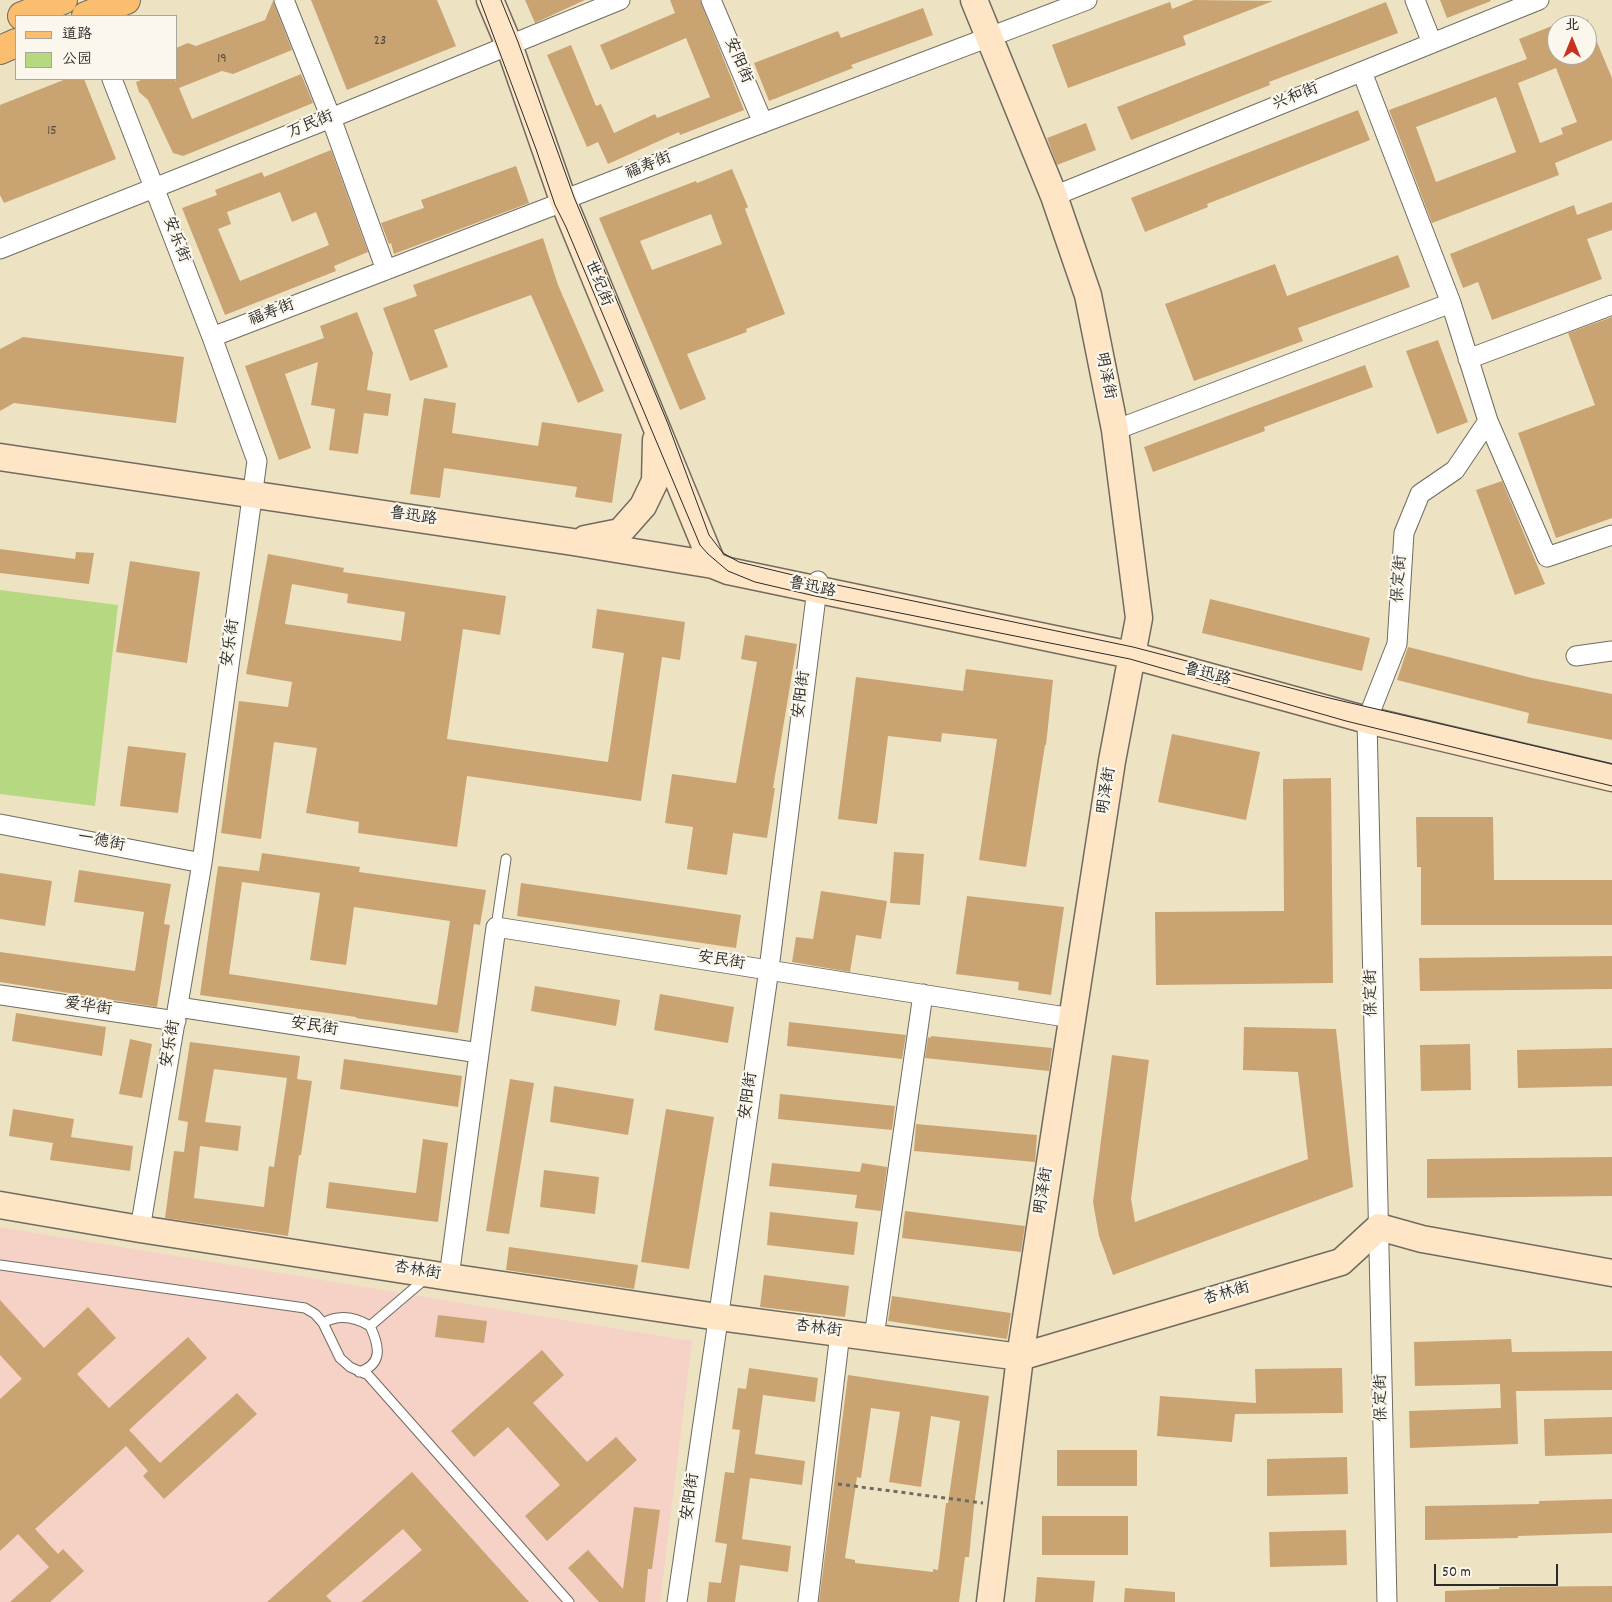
<!DOCTYPE html>
<html>
<head>
<meta charset="utf-8">
<style>
  body { margin:0 }
  #map { position:relative; width:1612px; height:1602px; overflow:hidden; background:#ede3c3; font-family:Dekko,"LXGW WenKai TC",sans-serif }
  canvas { display:block }
  .legend { position:absolute; left:15px; top:15px; width:162px; height:65px; box-sizing:border-box; background:#fbf7ec; border:1px solid #a8a59f; margin:0; padding:6px 9px; list-style:none; font-size:15px; color:#2b2b2b }
  .legend li { display:flex; align-items:center; gap:10px; height:25px }
  .legend b { width:25px; border:1px solid #a8a59f }
  .north { position:absolute; left:1547px; top:15px; width:50px; height:50px; box-sizing:border-box; background:#fbf7ec; border:1px solid #a8a59f; border-radius:50%; rotate:0deg; font-size:14px; font-weight:700; line-height:20px; text-align:center; color:#2b2b2b }
  .north::after { content:''; display:block; margin:auto; width:18px; height:22px; background:#c8321e; clip-path:polygon(50% 0,100% 100%,50% 72%,0 100%) }
  .scale { position:absolute; left:1434px; top:1564px; width:124px; height:22px; box-sizing:border-box; border:2px solid #2b2b2b; border-top:0; padding-left:6px; font-size:15px; line-height:18px; white-space:nowrap; color:#2b2b2b; -webkit-text-stroke:4px #fbf7ec; paint-order:stroke }
</style>
</head>
<body>
<div id="map">
<canvas width="1612" height="1602"></canvas>
<ul class="legend">
<li><b style="height:6px;background:#fbbd6e"></b>道路</li>
<li><b style="height:14px;background:#b5d880"></b>公园</li>
</ul>
<div class="north">北</div>
<div class="scale">50 m</div>
</div>
<script>
const c = document.querySelector('canvas').getContext('2d');
c.lineJoin = 'round';
function paint(path, color) { c.fillStyle = color; c.fill(path, 'evenodd'); }
function trace(path, color, width, dash) { c.strokeStyle = color; c.lineWidth = width; c.lineCap = dash ? 'butt' : 'round'; c.setLineDash(dash || []); c.stroke(path); }
function label(font, color, halo, rows, align = 'center') {
  c.font = font + ' Dekko,"LXGW WenKai TC",sans-serif'; c.lineWidth = 4.5; c.setLineDash([]); c.textBaseline = 'middle'; c.strokeStyle = halo; c.fillStyle = color; for (const [text, x, y, turn = 0] of rows) {
    c.save(); c.translate(x, y); c.rotate((+turn || 0) * Math.PI / 180); c.textAlign = isNaN(turn) ? turn : align; if (halo) c.strokeText(text, 0, 0); c.fillText(text, 0, 0); c.restore();
  }
}
paint(new Path2D(`
  M0,1227L692,1341L660,1602H0Z`), '#f6d1c5');
paint(new Path2D(`
  M0,590L118,605L95,806L0,794Z`), '#b5d880');
paint(new Path2D(`
  M311,0H437L456,46L347,90Z
  M525,0H585L535,23Z
  M670,0H700L744,110L680,135L679,132L608,164L598,142L587,147L547,55L571,45L596,106L601,104L614,133L655,114L657,118L710,97L686,38L611,70L600,45L675,13Z
  M1194,0L1273,1L1183,36L1186,45L1068,88L1052,45L1170,2L1172,9Z
  M1440,0H1490L1491,1L1447,18Z
  M273,1L292,50L233,74L222,71L179,88L192,119L301,74L313,103L183,156L173,153L148,100L139,92L136,82L144,79H175L176,82V48L188,43L196,46L265,20Z
  M1386,2L1398,33L1269,82L1270,85L1131,140L1117,107Z
  M923,8L933,35L851,65L853,68L769,101L754,63L838,31L841,38Z
  M1587,18L1612,78V140L1555,163L1559,175L1432,223L1389,110L1527,59L1519,39L1557,24V55H1587ZM1556,68L1577,122L1561,128L1563,134L1540,143L1518,83ZM1496,97L1516,152L1436,182L1416,127Z
  M66,79H84L116,159L4,203L0,195V105Z
  M1358,110L1370,140L1207,204L1208,207L1145,232L1131,198Z
  M1086,123L1096,150L1057,165L1047,138Z
  M331,150L368,252L334,266L336,271L225,315L182,208L217,195L215,190L262,172L264,177ZM280,192L292,222L316,212L329,245L240,281L218,229L231,224L227,212Z
  M516,166L529,203L394,254L391,243L389,244L381,223L424,208L421,200Z
  M732,169L748,207L745,209L785,314L746,329L747,332L687,354L706,399L680,410L599,218L696,181L697,183ZM711,214L722,244L652,270L640,241Z
  M1612,202V230L1587,239L1602,279L1492,320L1478,282L1463,288L1450,254L1574,205L1577,215Z
  M543,238L558,285L604,391L578,403L531,295L434,330L448,367L410,381L383,308L417,296L413,285Z
  M1398,255L1410,287L1298,328L1303,341L1194,381L1165,304L1275,264L1287,296Z
  M357,312L373,353L367,390L391,394L388,416L364,413L358,454L329,450L335,409L311,405L318,362L285,374L311,448L279,460L245,366L324,338L320,326Z
  M1612,317V518L1556,538L1518,433L1595,405L1568,333Z
  M23,337L184,357L176,423L14,403L0,411V349Z
  M1438,340L1468,422L1437,434L1406,351Z
  M1365,365L1373,387L1264,427L1265,431L1153,472L1144,447Z
  M424,398L456,403L452,433L538,446L542,422L622,434L612,503L575,497L577,487L444,468L440,498L410,494Z
  M1502,481L1545,584L1515,595L1476,490Z
  M0,549L75,559L76,552L94,553L89,584L0,573Z
  M268,554L344,568L343,572L506,596L500,635L463,629L447,739L608,762L624,653L592,648L597,609L685,622L680,660L662,657L641,801L467,776L457,847L358,833L359,822L306,813L317,748L274,742L261,839L221,833L239,701L288,707L292,682L246,674ZM292,584L348,594L347,603L405,612L401,641L285,624Z
  M130,561L200,572L187,663L116,652Z
  M1210,599L1370,638L1362,671L1202,633Z
  M745,635L797,644L773,788H775L767,838L733,833L727,875L687,869L693,827L665,823L672,774L736,783L757,662L741,659Z
  M1408,647L1532,678L1612,694V740L1527,723L1529,713L1397,680Z
  M966,669L1053,680L1046,745H1045L1026,867L979,860L997,739L942,733L941,742L888,736L877,824L838,819L856,677L963,691Z
  M1172,734L1260,752L1246,820L1158,802Z
  M128,746L186,753L178,813L120,806Z
  M1331,778L1333,983L1156,985L1155,912L1284,911L1283,779Z
  M1416,817H1493L1494,880H1612V925H1421V867H1417Z
  M894,852L924,854L920,905L890,903Z
  M262,853L360,867L359,872L486,890L480,925L474,924L458,1033L356,1018V1017L200,995L218,866L259,871ZM242,882L320,893L310,960L346,965L354,907L450,921L437,1005L229,974Z
  M79,870L171,884L164,924L170,925L157,1007L0,982V952L135,971L144,912L74,902Z
  M0,873L52,881L45,926L0,919Z
  M521,883L741,915L736,948L517,916Z
  M821,891L887,901L881,939L856,935L850,972L792,962L796,937L813,939Z
  M967,896L1064,907L1051,995L1018,990L1019,982L956,974Z
  M1612,956V989L1420,991L1419,958Z
  M535,986L620,1000L616,1026L531,1011Z
  M660,994L734,1007L728,1043L654,1030Z
  M16,1013L106,1027L102,1056L12,1041Z
  M789,1022L906,1035L902,1059L787,1046Z
  M1244,1027L1336,1029L1353,1187L1113,1275L1099,1236L1093,1202L1112,1055L1149,1060L1131,1199L1135,1222L1308,1159L1298,1072L1243,1070Z
  M931,1036L1052,1048L1049,1071L925,1058L928,1037L931,1038Z
  M130,1039L152,1044L142,1098L119,1094Z
  M190,1042L300,1056L297,1079L312,1081L301,1155H299L288,1236L165,1218L174,1151L184,1152L188,1122L178,1120ZM214,1069L287,1078L274,1167L269,1166L264,1207L194,1198L200,1146L238,1151L241,1126L205,1122Z
  M1470,1044L1471,1090L1421,1091L1420,1045Z
  M1612,1048V1086L1518,1088L1517,1050Z
  M344,1059L462,1076L458,1107L340,1089Z
  M510,1079L534,1083L509,1234L486,1231Z
  M554,1086L634,1099L628,1135L550,1122Z
  M780,1094L895,1106L892,1130L778,1119Z
  M13,1109L74,1119L71,1137L133,1146L130,1171L50,1160L53,1143L9,1136Z
  M666,1109L714,1117L689,1269L641,1262Z
  M916,1124L1037,1135L1035,1162L914,1151Z
  M423,1139L448,1143L438,1222L326,1208L329,1182L416,1193Z
  M1612,1157V1196L1427,1198V1159Z
  M772,1163L860,1172L862,1163L887,1167L881,1211L855,1208L857,1195L769,1186Z
  M544,1170L599,1177L595,1214L540,1207Z
  M905,1211L1025,1226L1021,1252L902,1238Z
  M770,1212L858,1222L854,1255L767,1245Z
  M509,1247L638,1265L634,1289L506,1270Z
  M764,1275L849,1286L845,1317L760,1307Z
  M892,1296L1011,1313L1007,1339L888,1321Z
  M0,1300L44,1348L88,1307L116,1338L77,1374L109,1408L188,1337L207,1358L129,1430L160,1463L237,1393L257,1414L164,1499L143,1476L148,1471L126,1446L35,1529L58,1554L63,1549L84,1571L50,1602H10L49,1567L18,1534L0,1551V1399L22,1379L0,1355Z
  M438,1315L487,1321L484,1343L435,1337Z
  M1511,1339L1512,1352L1612,1351V1390L1516,1391L1518,1444L1410,1448L1409,1411L1501,1408L1500,1384L1415,1386L1414,1342Z
  M542,1350L564,1375L533,1403L587,1462L616,1437L637,1460L547,1541L525,1516L560,1485L508,1427L474,1457L451,1431Z
  M749,1368L818,1378L815,1402L763,1395L755,1454L805,1461L802,1485L750,1478L742,1539L791,1546L788,1572L740,1565L735,1602H707L709,1582L721,1583L727,1544L715,1542L725,1472L734,1473L740,1430L732,1429L738,1388L746,1389Z
  M1342,1368L1343,1413L1235,1414L1232,1442L1157,1436L1160,1396L1256,1403L1255,1369Z
  M848,1375L989,1396L974,1506L969,1557H965L959,1602H819ZM871,1408L900,1412L889,1482L921,1487L931,1416L960,1421L948,1503H946L938,1570L933,1569V1572L855,1563V1560L845,1558L857,1477L861,1478Z
  M1612,1417V1454L1545,1456L1544,1419Z
  M1057,1450H1137V1486H1057Z
  M1347,1457L1348,1494L1267,1496V1459Z
  M412,1472L529,1602H361L422,1550L403,1529L326,1596L332,1602H267Z
  M1612,1499V1533L1518,1536V1538L1425,1540V1506L1539,1504V1501Z
  M634,1507L660,1510L652,1569H648L645,1602H599L568,1568L588,1550L623,1589Z
  M1042,1516H1128V1555H1042Z
  M1346,1530L1347,1565L1270,1567L1269,1532Z
  M1037,1577L1095,1581L1093,1602H1035Z
  M1612,1586V1602H1445V1591L1499,1589V1587Z
  M1125,1588L1175,1592V1602H1124Z`), '#caa372');
const lane = new Path2D(`
  M496,927L506,859
  M0,1265L305,1308L315,1314L323,1323L340,1358L350,1367L368,1375L569,1602
  M323,1323C339,1314 355,1317 370,1326C379,1345 384,1364 359,1372
  M370,1326L425,1279`);
const street = new Path2D(`
  M284,0L331,118L386,270
  M711,0L763,123
  M1415,0L1432,43
  M1362,72L1451,303L1488,421L1547,557L1612,535
  M112,79L212,337L257,461L202,863L140,1229
  M1054,196L1539,0
  M0,249L331,118L620,0
  M212,337L555,205L563,200L731,135L1087,0
  M1468,359L1612,305
  M1115,430L1451,303
  M1576,656L1612,651
  M0,824L202,863
  M0,995L176,1021
  M178,1007L479,1053
  M449,1277L496,927L1072,1018
  M874,1337L923,994
  M677,1602L769,969L818,581
  M808,1602L840,1333
  M1387,1602L1367,720L1397,644L1404,533L1420,494L1455,470L1488,421`);
const secondary = new Path2D(`
  M490,0L509,45L563,200L713,565
  M974,0L1054,196L1088,295L1115,430L1139,618L1112,761L1020,1357L990,1602
  M0,457L573,542L713,565L728,571L1131,655L1367,720L1612,778
  M585,539L620,532L643,506L655,481L656,440
  M0,1205L140,1229L449,1277L718,1317L1020,1357L1341,1262L1379,1227L1422,1239L1612,1273`);
const primary = new Path2D(`
  M22,16L63,0
  M86,16L126,0
  M0,50L16,43`);
trace(lane, '#6f6b60', 11);
trace(street, '#6f6b60', 21);
trace(secondary, '#6f6b60', 29);
trace(primary, '#6f6b60', 30);
trace(new Path2D(`
  M838,1484L983,1503`), '#6f6b60', 3, [4, 4]);
trace(lane, '#fff', 9);
trace(street, '#fff', 19);
trace(secondary, '#fde5c5', 26);
trace(primary, '#fbbd6e', 28);
trace(new Path2D(`
  M480,0L536,149L555,205L566,227L695,533L700,545L708,554L728,571L755,582L815,596L1130,659L1346,721L1612,786
  M501,0L518,42L574,197L668,424L709,535L723,553L739,562L818,581L1133,647L1325,697L1612,764`), '#2b2b2b', 1);
label('14px', '#53493d', null, [
  ["23",380,42],
  ["19",222,60],
  ["15",52,132]
]);
label('16px', '#2b2b2b', '#fbf7ec', [
  ["安阳街",737,61,67],
  ["兴和街",1296,98,-22],
  ["万民街",311,126,-22],
  ["福寿街",649,167,-22],
  ["安乐街",175,240,69],
  ["世纪街",597,284,68],
  ["福寿街",272,314,-21],
  ["明泽街",1104,376,79],
  ["鲁迅路",413,518,8],
  ["保定街",1401,579,-86],
  ["鲁迅路",812,589,12],
  ["安乐街",232,643,-82],
  ["鲁迅路",1207,676,15],
  ["安阳街",803,695,-83],
  ["明泽街",1108,791,-81],
  ["一德街",101,843,11],
  ["安民街",721,962,9],
  ["保定街",1373,993,-91],
  ["爱华街",88,1008,8],
  ["安民街",314,1028,9],
  ["安乐街",172,1044,-80],
  ["安阳街",750,1096,-82],
  ["明泽街",1045,1191,-81],
  ["杏林街",417,1272,9],
  ["杏林街",1227,1295,-16],
  ["杏林街",818,1330,7],
  ["保定街",1383,1398,-91],
  ["安阳街",692,1497,-82]
]);
</script>
</body>
</html>
